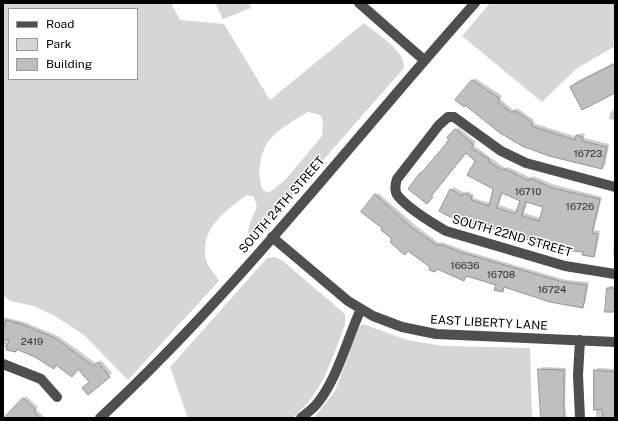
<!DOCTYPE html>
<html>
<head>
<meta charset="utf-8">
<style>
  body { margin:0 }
  #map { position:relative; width:618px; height:421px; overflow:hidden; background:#fff; font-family:"Public Sans",sans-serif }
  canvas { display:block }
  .frame { position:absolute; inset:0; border:4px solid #000; pointer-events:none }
  .legend { position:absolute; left:8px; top:8px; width:130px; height:72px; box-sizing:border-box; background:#fff; border:1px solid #999; margin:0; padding:5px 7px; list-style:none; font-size:12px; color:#000 }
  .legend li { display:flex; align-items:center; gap:8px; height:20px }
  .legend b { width:20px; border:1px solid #999 }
</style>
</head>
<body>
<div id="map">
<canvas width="618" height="421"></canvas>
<div class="frame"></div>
<ul class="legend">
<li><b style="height:5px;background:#4f4f4f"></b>Road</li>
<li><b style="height:11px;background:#d6d6d6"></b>Park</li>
<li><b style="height:11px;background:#bfbfbf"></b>Building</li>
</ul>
</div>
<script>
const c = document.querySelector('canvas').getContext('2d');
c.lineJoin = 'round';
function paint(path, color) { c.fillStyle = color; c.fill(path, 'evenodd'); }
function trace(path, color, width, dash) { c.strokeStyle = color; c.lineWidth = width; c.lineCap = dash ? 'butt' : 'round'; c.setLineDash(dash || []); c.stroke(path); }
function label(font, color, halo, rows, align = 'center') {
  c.font = font + ' "Public Sans",sans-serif'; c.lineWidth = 3; c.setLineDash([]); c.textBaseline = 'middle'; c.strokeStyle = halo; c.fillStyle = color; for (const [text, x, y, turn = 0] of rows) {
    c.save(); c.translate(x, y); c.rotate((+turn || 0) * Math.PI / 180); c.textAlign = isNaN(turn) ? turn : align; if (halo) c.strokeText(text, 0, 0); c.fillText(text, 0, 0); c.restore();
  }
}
paint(new Path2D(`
  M3,3H171L180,20L224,24L270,100L364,23C377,34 406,51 404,68L251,242L248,232L250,223L257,206L254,197L247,195C226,210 199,229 206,259C207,266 215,274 219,281L128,380L84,335L55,316L34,306L10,301L3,295ZM9,9H137V79H9ZM308,112L320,115L323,120L322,136L285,180L269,193L263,190C256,175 260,149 272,137C282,127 296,119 308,112Z
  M219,3H249L251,8L223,19L216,5Z
  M490,3H615V46L576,69L542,102L462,36Z
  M275,257L283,261L345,314V325C331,360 323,394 292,418H188L170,367L267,258Z
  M363,324L407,340L443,346L530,348L532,418H314L335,391L359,327Z`), '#d6d6d6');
paint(new Path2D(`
  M615,62V92L571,87L577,81Z
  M475,78L502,96L500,99L514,111L517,108L534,120L533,123L577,137L580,133L585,134L584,138L609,144L605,166L602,168L549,155L471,82Z
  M615,108V120L609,119L610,113Z
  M458,127L476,142L473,145L505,168L508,167L531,178L533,176L555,185L602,197L594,230L600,231L596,253L593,256L584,252L491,227L489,229L451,190L453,187L465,193L467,191L474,195L473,198L490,203L494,189L477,160L466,152L429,200L420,174L426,170ZM503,192L521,200L517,211L499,205ZM528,201L544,207L541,218L524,213Z
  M378,193L415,225L440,244L442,242L466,251L566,280L589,282L585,304L582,307L506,286L502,291L497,284L467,275L464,280L438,268L435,271L393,239L383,228L376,195Z
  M615,213V257H613Z
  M610,286H615V312L608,288Z
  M3,317L24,322L58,336L97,364L101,360L112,373L88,394L90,382L78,367L57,364L18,349L15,351L3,347Z
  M542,367L566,368L565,406L567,418H543L540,370Z
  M598,368L615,369V418H596L595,371Z
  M26,396L38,407L36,409L45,418L7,417Z`), '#0003');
const building = new Path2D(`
  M615,64V93L582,110L570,87Z
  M472,80L500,99L498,102L512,113L514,110L533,123L531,126L575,140L576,135L583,137L582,141L607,147L602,169L549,156L522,146L500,133L465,105L464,107L455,100Z
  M455,129L474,145L471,148L489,159L488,161L502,170L505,169L529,181L530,178L552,188L600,199L592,233L598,234L594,257L582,255L583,252L555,249L516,236L512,237L504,234V233L490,228V230L461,220L460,222L439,211L450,189L462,196L464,193L472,197L471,200L489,206L493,189L467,175L475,161L466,153L431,196L433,197L427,204L408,189L419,174L423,171L446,144L449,139L447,138ZM502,193L520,201L515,214L497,208ZM526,202L543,207L539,221L522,216Z
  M375,194L412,228L438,246L439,244L463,253L563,282L587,285L583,308L550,302L504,287L503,292L494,290L496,285L466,276L464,281L437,269L435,272L429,270L430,267L408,251L405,255L400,251L390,242L392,239L381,230L382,228L361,212Z
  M607,288H615V312H605Z
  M6,320L21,324L55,338L93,366L98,362L110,377L88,395L82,388L89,382L78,369L72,377L56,365L54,369L35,357L16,349V352L6,350L9,340L3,339Z
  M538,369L564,370V418H541Z
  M594,370L615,372V418H603L602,409L594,410Z
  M23,398L36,410L34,412L40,418H4Z`);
paint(building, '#bfbfbf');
trace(building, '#939393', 1);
trace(new Path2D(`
  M359,3L424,60
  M615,187L526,163L501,151L454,117H448L439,125L397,179C395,185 394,191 398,196C409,209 432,223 446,231L565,266L615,274
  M272,237L348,301L373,316L402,327L436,334L615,342
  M3,364L41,379L57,397
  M100,418C237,291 351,142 475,3
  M301,418C306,414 311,410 315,406C337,381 347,339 361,309
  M580,418L578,375L580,340`), '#4f4f4f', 10);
label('10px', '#303030', null, [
  ["16723",588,154],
  ["16710",528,192],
  ["16726",580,207],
  ["16636",465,266],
  ["16708",501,275],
  ["16724",552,290],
  ["2419",32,342]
]);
label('12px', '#000', '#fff', [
  ["SOUTH 24TH STREET",282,205,-49],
  ["SOUTH 22ND STREET",512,236,16],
  ["EAST LIBERTY LANE",489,323,3]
]);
</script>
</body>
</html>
